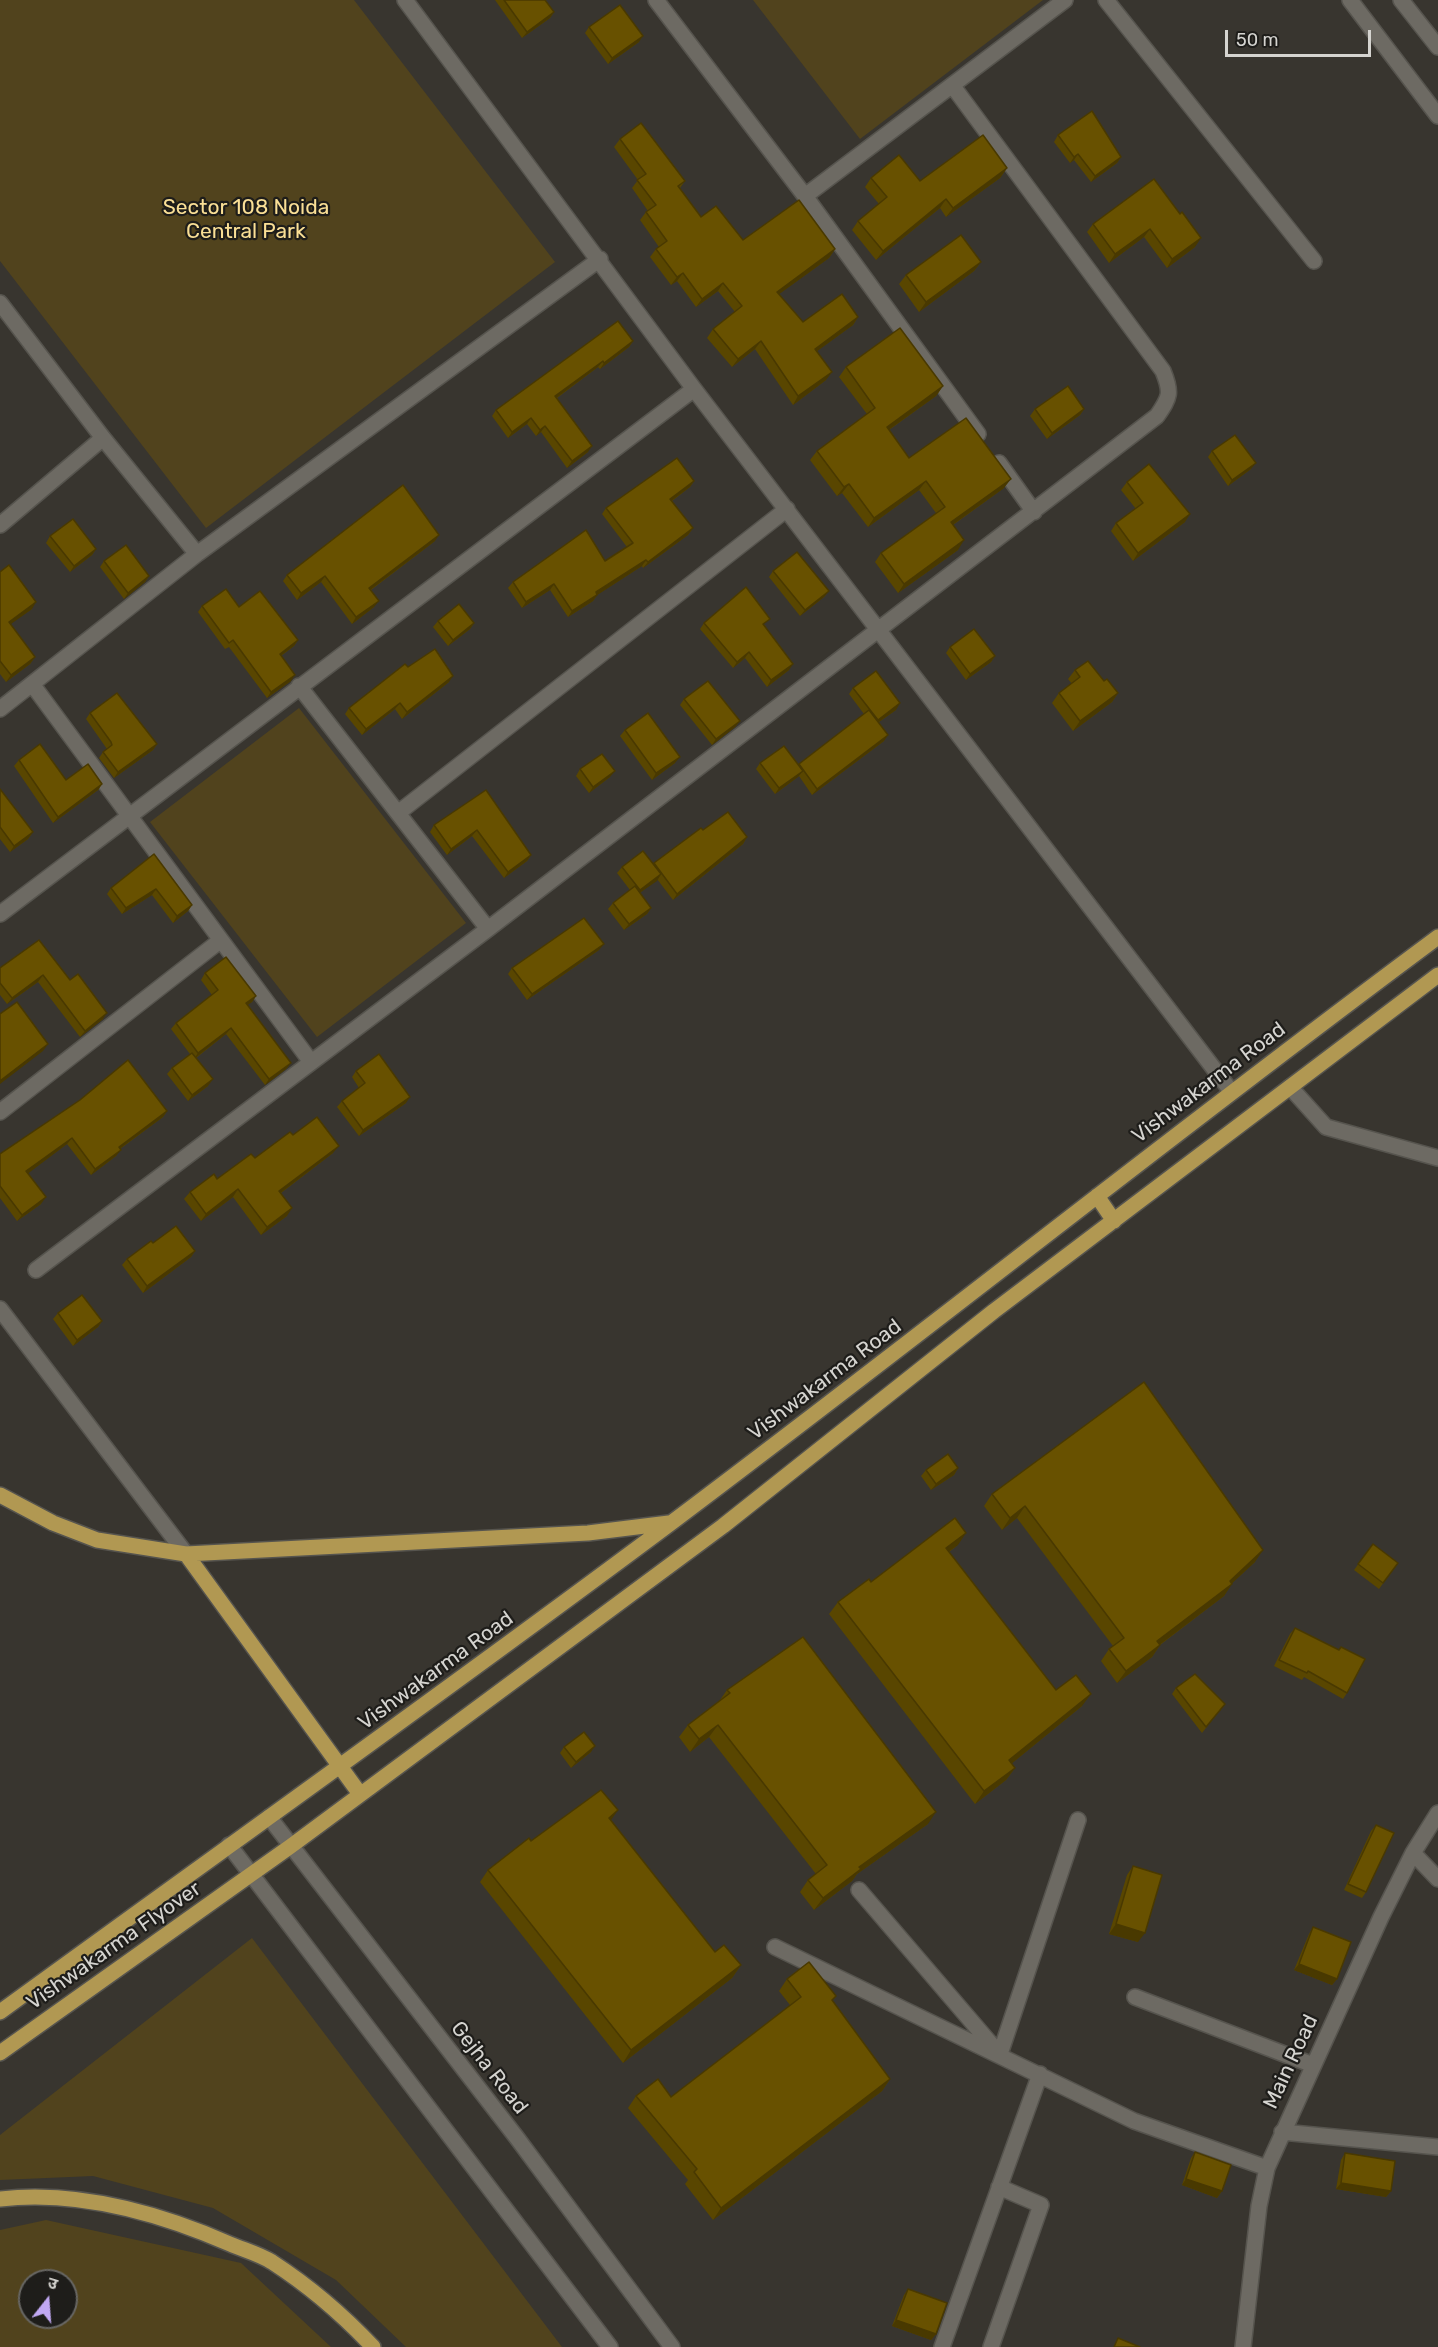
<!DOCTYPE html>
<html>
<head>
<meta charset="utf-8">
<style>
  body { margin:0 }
  #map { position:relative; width:1438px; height:2347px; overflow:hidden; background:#38352f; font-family:Rubik,"Noto Sans Devanagari",sans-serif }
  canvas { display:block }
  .north { position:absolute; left:18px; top:2269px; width:60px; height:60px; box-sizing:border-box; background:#1e1d1a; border:2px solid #676663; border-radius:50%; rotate:17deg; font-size:16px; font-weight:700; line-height:24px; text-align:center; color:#d5d4d0 }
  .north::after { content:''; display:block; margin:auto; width:21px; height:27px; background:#c1a8f3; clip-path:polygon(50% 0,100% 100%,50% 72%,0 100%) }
  .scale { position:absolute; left:1225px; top:30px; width:146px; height:27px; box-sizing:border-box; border:3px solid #d5d4d0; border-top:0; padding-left:8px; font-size:18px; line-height:21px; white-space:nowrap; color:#d5d4d0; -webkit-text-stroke:4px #1e1d1a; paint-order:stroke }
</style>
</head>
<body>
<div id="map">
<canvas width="1438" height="2347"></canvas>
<div class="north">उ</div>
<div class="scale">50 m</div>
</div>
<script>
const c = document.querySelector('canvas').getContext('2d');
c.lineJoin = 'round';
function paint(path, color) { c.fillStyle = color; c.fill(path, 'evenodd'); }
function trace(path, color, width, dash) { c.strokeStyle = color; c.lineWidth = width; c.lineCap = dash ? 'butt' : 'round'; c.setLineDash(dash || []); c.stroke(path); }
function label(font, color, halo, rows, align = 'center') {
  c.font = font + ' Rubik,sans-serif'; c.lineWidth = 4.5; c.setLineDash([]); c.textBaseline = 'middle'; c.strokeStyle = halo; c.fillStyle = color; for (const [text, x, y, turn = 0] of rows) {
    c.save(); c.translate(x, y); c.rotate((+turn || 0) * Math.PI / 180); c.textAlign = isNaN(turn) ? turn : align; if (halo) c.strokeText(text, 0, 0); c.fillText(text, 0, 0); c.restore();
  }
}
paint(new Path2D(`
  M0,0H354L555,262L206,528L0,261Z
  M753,0H1043L860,139Z
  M299,708L466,923L317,1037L150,822Z
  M252,1938L562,2347H406L336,2280L213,2208L93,2176L0,2180V2135Z
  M46,2220L241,2263L331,2347H0V2230ZM30,2281H66V2317H30Z`), '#51431d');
const minor = new Path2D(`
  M405,0L694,389L1231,1091
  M656,0L805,196L978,434
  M1106,0L1314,261
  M1350,0L1438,116
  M1401,0L1438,47
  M805,196L1065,0
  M0,303L103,438L197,554
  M999,463L1034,512
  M0,525L103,438
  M32,684L311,1062
  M299,686L488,929
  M0,709L197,554L600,259
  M398,813L787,509
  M0,914L694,389
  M1290,1087L1326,1127L1438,1158
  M0,1112L221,940
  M36,1270L488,929L1157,416C1170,397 1172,393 1163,371L952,85
  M0,1309L186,1554
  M269,1817L517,2138L672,2347
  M229,1845L610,2347
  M1413,1853L1438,1879
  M859,1890L996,2050
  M775,1947L1134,2121L1267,2168
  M1135,1997L1313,2065
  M1000,2054L1078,1820
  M1282,2132L1438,2147
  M942,2347L1040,2074
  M991,2347L1041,2205L999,2187
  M1243,2347L1259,2206L1267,2168L1381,1917L1413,1853L1438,1813`);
const major = new Path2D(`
  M1097,1196L1114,1221
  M0,1495L53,1523L97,1540L186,1554L588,1533L669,1523
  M186,1554L360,1794
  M0,2012C224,1849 449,1689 671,1523C928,1330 1179,1129 1438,937
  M0,2053L291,1846L723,1526L994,1311L1438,975
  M0,2199C78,2190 159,2213 230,2244C244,2250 259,2254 272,2262C309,2286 343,2315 373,2347`);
trace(minor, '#56544e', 18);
trace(major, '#56544e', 18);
trace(minor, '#6d6a63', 15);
trace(major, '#b19852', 15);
paint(new Path2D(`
  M495,0H545L554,12L550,18L522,38Z
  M589,27L639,42L608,64L585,33Z
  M1058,135L1121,157L1117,163L1091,182L1074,160L1070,163L1054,142Z
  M620,139L685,181L680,188L701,217L743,240L835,249L829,258L779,294L803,322L858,317L853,325L817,351L826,380L793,405L755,349L732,367L707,338L713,329L735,312L718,291L696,307L677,281L671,285L650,257L656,249L659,247L640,220L646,212L648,211L632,188L638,180L614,147Z
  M1007,168L1000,178L946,217L940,208L876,260L852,230L858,221L879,204L865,187L871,178L920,181Z
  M1180,214L1195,247L1167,268L1144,237L1109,263L1087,232L1093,224Z
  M981,262L974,271L919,312L899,284L906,275Z
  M633,341L629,347L600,369L598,367L557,398L588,452L567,468L541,432L536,436L527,424L508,438L492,416L496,410Z
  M846,367L943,386L936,396L889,430L909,458L1004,488L953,525L958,550L898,593L875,562L881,553L936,513L919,490L868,527L842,493L837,496L810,460L817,451L867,414L839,377Z
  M1035,409H1084L1080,415L1047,439L1030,416Z
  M1212,451L1251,469L1228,486L1208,457Z
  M694,481L690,487L672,501L693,528L688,535L643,568L642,566L597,595L593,601L568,617L550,590L522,608L508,588L513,582L605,561L627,547L602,514L606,508Z
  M1127,482L1185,522L1133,561L1111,531L1116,523L1136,509L1121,490Z
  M50,536L96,549L92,555L70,572L46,543Z
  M435,541L371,590L374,607L352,624L321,582L297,600L283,581L287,575Z
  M104,561L149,576L145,582L124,599L100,567Z
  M773,571L829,591L824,597L800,616L769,577Z
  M0,572L32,609L10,624L35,657L30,664L6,682L0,674Z
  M202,606L239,607L298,640L294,646L281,656L291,681L267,698L229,647L225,649L198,612Z
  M438,621L474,623L470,629L448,646L433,627Z
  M704,623L766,625L764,626L789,670L767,687L745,658L733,668L700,629Z
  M950,647L995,656L991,662L966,680L946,653Z
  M408,667L449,682L402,719L395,709L362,735L345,714L349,708Z
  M1075,670L1104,681L1118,693L1112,702L1073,731L1052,703L1059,693L1072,684L1068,679Z
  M853,688L896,710L879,722L884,741L812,795L799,776L775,794L756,769L760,763L798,765L864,714L849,694Z
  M684,699L740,721L735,727L712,745L680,705Z
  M90,713L157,744L153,750L114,778L99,758L103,752L107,749L86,719Z
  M625,730L675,763L652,780L620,736Z
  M19,760L66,780L102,784L98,790L53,823L14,766Z
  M580,769L610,777L589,793L576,776Z
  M0,789L33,832L28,839L10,852L0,839Z
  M486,790L531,855L527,861L504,878L472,836L447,855L430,832L434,825Z
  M703,830L747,837L743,844L673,900L657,879L640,893L651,908L647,914L624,930L608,909L613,903L630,890L617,873L622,867L653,864Z
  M154,854L192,905L188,911L173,923L152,895L122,914L107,894L111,888Z
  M599,950L527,1000L508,974L512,968Z
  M0,968L70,980L103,1019L80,1037L38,982L7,1004L0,995Z
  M205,973L256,996L252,1002L247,1005L291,1063L286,1069L265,1085L226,1034L196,1058L208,1086L188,1101L167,1074L172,1068L190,1054L171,1029L176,1023L212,995L201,980Z
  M356,1071L406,1103L359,1136L337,1107L342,1101L359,1088L352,1077Z
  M167,1111L163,1117L120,1149L116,1156L91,1175L67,1144L28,1173L41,1204L17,1221L0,1198V1154Z
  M293,1135L333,1153L281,1193L287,1216L261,1235L233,1197L201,1221L184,1199L190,1192L217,1179L255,1158Z
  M153,1243L195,1251L191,1257L143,1293L122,1265L127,1259Z
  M58,1313L102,1321L98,1327L73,1346L53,1319Z
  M958,1468L954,1475L931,1490L921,1476L926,1470Z
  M992,1494L1255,1562L1232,1583L1224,1596L1160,1645L1152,1657L1117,1683L1101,1661L1109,1649L1113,1646L1017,1518L1002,1530L984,1506Z
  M1373,1544L1398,1563L1379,1589L1354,1570Z
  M958,1545L949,1552L1056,1690L1082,1706L1011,1764L1015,1768L1006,1780L975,1804L829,1614L838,1602L871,1582Z
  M1295,1628L1347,1693L1343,1699L1304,1677L1302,1680L1274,1666L1290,1634Z
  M1176,1688L1225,1704L1202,1733L1172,1694Z
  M727,1690L928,1824L857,1874L852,1881L814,1910L800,1892L808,1880L816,1874L709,1737L690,1752L679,1737L688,1725L720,1700Z
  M564,1747L591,1752L571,1768L560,1753Z
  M611,1820L715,1952L741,1965L732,1978L623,2063L480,1882L488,1870L531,1841Z
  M1376,1825L1366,1892L1362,1898L1344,1890L1371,1831Z
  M1133,1866L1138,1942L1109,1934L1127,1875Z
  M1313,1927L1337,1979L1332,1985L1294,1970L1309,1934Z
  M787,1979L833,2001L890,2079L882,2091L713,2220L685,2184L688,2180L628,2108L636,2096L671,2097L790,2005L779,1991Z
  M1195,2152L1222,2191L1217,2198L1182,2185L1191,2158Z
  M1345,2153L1391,2191L1386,2197L1336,2189L1341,2160Z
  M908,2289L936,2334L931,2340L892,2326L904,2295Z`), '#594600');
paint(new Path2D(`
  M554,12L550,18L522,38L527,32Z
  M643,36L639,42L608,64L612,58Z
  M1078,154L1074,160L1070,163L1074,157Z
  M1121,157L1117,163L1091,182L1095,176Z
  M1007,168L1000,178L946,217L953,208Z
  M946,199L940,208L876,260L883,251Z
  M1150,229L1144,237L1109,263L1115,254Z
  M1201,238L1195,247L1167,268L1172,259Z
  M835,249L829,258L771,300L777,292Z
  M981,262L974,271L919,312L926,302Z
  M683,273L677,281L671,285L677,277Z
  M723,283L718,291L696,307L702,299Z
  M858,317L853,325L809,357L815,349Z
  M633,341L629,347L600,369L604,363Z
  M761,341L755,349L732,367L738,359Z
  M603,361L598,367L551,402L555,396Z
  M832,372L826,380L793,405L798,396Z
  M943,386L936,396L880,436L887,427Z
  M1084,409L1080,415L1047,439L1052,433Z
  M531,418L527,424L508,438L512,432Z
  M545,426L541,432L536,436L540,430Z
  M592,446L588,452L567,468L572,461Z
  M1256,463L1251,469L1228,486L1232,480Z
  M1011,479L1004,488L944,531L951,522Z
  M694,481L690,487L666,505L670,499Z
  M926,481L919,490L868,527L874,518Z
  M849,484L842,493L837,496L844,487Z
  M1190,514L1185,522L1133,561L1138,553Z
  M693,528L688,535L643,568L648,562Z
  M439,535L435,541L365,594L369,588Z
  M964,540L958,550L898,593L904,584Z
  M96,549L92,555L70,572L74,566Z
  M646,560L642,566L591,599L596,592Z
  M149,576L145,582L124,599L128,593Z
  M325,576L321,582L297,600L301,593Z
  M554,584L550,590L522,608L526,602Z
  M829,591L824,597L800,616L805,610Z
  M597,595L593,601L568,617L572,611Z
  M379,601L374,607L352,624L356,617Z
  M36,602L32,609L4,629L9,622Z
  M474,623L470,629L448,646L453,640Z
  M298,640L294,646L275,660L280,654Z
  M749,652L745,658L733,668L737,662Z
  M995,656L991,662L966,680L970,674Z
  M35,657L30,664L6,682L11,675Z
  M793,664L789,670L767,687L771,680Z
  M295,675L291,681L267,698L271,692Z
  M453,676L449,682L402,719L407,712Z
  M1118,693L1112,702L1073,731L1080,721Z
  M400,703L395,709L362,735L366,729Z
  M900,703L896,710L873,726L878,720Z
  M740,721L735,727L712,745L716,739Z
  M888,735L884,741L812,795L817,789Z
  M157,744L153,750L114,778L118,772Z
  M680,757L675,763L652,780L656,773Z
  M615,771L610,777L589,793L593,787Z
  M803,771L798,777L775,794L779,788Z
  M102,784L98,790L53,823L58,817Z
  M477,830L472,836L447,855L451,849Z
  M33,832L28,839L10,852L14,846Z
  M747,837L743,844L673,900L677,894Z
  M531,855L527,861L504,878L508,872Z
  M661,874L657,881L635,896L640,890Z
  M156,889L152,895L122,914L126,908Z
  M192,905L188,911L173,923L177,916Z
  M651,908L647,914L624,930L629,924Z
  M604,944L599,950L527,1000L532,994Z
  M43,975L38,982L7,1004L12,998Z
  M256,996L252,1002L242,1009L246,1003Z
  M107,1013L103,1019L80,1037L85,1031Z
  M231,1028L226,1034L194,1059L198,1053Z
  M48,1044L43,1051L0,1084V1081Z
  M291,1063L286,1069L265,1085L269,1079Z
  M213,1079L208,1086L188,1101L192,1095Z
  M410,1097L406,1103L359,1136L363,1130Z
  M167,1111L163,1117L114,1153L119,1147Z
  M72,1138L67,1144L22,1178L26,1171Z
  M339,1146L333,1153L274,1198L279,1191Z
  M121,1150L116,1156L91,1175L95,1169Z
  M238,1189L233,1197L201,1221L206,1214Z
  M46,1197L41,1204L17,1221L22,1215Z
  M292,1208L287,1216L261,1235L267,1227Z
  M195,1251L191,1257L143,1293L147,1286Z
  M102,1321L98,1327L73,1346L77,1340Z
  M958,1468L954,1475L931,1490L936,1484Z
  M1025,1506L1017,1518L1002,1530L1010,1518Z
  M966,1533L958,1545L937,1560L946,1548Z
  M1263,1550L1255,1562L1228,1587L1232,1584L1224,1596L1158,1646L1160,1645L1152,1657L1117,1683L1126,1671L1157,1641L1230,1581Z
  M1091,1694L1082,1706L1000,1773L1009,1760Z
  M718,1725L709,1737L690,1752L699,1739Z
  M595,1746L591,1752L571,1768L576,1762Z
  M1015,1768L1006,1780L975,1804L984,1791Z
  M618,1810L609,1823V1818Z
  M936,1812L928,1824L857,1874L852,1881L814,1910L823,1898L859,1867Z
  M1116,1924L1145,1933L1138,1942L1109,1934Z
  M1299,1964L1337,1979L1332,1985L1294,1970Z
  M741,1965L732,1978L623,2063L631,2050Z
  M890,2079L882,2091L713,2220L721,2208Z
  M1186,2179L1222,2191L1217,2198L1182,2185Z
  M1341,2183L1391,2191L1386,2197L1336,2189Z
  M896,2320L936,2334L931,2340L892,2326Z`), '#493900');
const building = new Path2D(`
  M504,0H545L554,12L527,32Z
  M620,5L643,36L612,58L589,27Z
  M1092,111L1121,157L1095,176L1078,154L1074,157L1058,135Z
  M641,123L685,181L678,186L701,217L716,206L743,240L799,200L835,249L777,292L803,322L842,294L858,317L815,349L832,372L798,396L761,341L738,359L713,329L742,306L723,283L702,299L683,273L677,277L656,249L667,241L646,212L656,205L637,180L646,174L620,139Z
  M983,135L1007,168L953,208L946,199L883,251L858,221L887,197L871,178L899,155L920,181Z
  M1154,179L1180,214L1182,212L1201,238L1172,259L1150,229L1115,254L1093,224Z
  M961,235L981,262L926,302L906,275Z
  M618,321L633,341L604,363L603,361L555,396L592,446L572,461L545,426L540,430L531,418L512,432L496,410Z
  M900,328L943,386L887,427L909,458L966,418L1011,479L951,522L964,540L904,584L881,553L945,507L926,481L874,518L849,484L844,487L817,451L875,408L846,367Z
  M1068,386L1084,409L1052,433L1035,409Z
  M1235,435L1256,463L1232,480L1212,451Z
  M677,458L694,481L670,499L693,528L648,562L646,560L596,592L597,595L572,611L554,584L526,602L513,582L586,530L605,561L633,543L606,508Z
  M1149,464L1190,514L1138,553L1116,523L1143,503L1127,482Z
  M403,485L439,535L369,588L379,601L356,617L325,576L301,593L287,575Z
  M73,519L96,549L74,566L50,536Z
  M126,545L149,576L128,593L104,561Z
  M797,552L829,591L805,610L773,571Z
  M9,565L36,602L9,622L35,657L11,675L0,661V572Z
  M746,587L770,619L763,624L793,664L771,680L749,652L737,662L704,623Z
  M226,589L239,607L260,591L298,640L280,654L295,675L271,692L233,640L229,643L202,606Z
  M459,604L474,623L453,640L438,621Z
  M974,629L995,656L970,674L950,647Z
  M435,649L453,676L407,712L400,703L366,729L349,708L405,664L408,667Z
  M1088,661L1104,681L1107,679L1118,693L1080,721L1059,693L1080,677L1075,670Z
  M876,671L900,703L878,720L853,688Z
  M708,681L740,721L716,739L684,699Z
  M117,693L157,744L118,772L103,752L112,745L111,742L90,713Z
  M869,710L888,735L817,789L799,764Z
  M648,713L680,757L656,773L625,730Z
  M40,744L66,780L88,764L102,784L58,817L19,760Z
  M784,746L803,771L779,788L760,763Z
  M602,754L615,771L593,787L580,769Z
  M0,789L33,832L14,846L0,827Z
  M486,790L531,855L508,872L477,830L451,849L434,825Z
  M728,812L747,837L677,894L654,863L701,828L703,830Z
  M643,851L661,874L640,890L622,867Z
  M154,854L192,905L177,916L156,889L126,908L111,888Z
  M635,886L651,908L629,924L613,903Z
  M584,918L604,944L532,994L512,968Z
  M39,940L70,980L78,974L107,1013L85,1031L43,975L12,998L0,983V968Z
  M226,957L256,996L246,1003L291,1063L269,1079L231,1028L198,1053L176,1023L218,990L205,973Z
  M17,1002L48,1044L0,1081V1014Z
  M192,1053L213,1079L192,1095L172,1068Z
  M379,1054L410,1097L363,1130L342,1101L365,1083L356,1071Z
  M128,1060L167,1111L119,1147L121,1150L95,1169L72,1138L26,1171L46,1197L22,1215L0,1186V1154L80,1100Z
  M317,1117L339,1146L279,1191L292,1208L267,1227L238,1189L206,1214L190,1192L214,1174L217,1179L251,1154L255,1158L290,1132L293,1135Z
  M176,1226L195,1251L147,1286L127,1259L151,1241L153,1243Z
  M82,1295L102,1321L77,1340L58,1313Z
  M1144,1382L1263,1550L1230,1581L1232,1584L1157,1641L1160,1645L1126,1671L1109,1649L1124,1638L1025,1506L1010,1518L992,1494Z
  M948,1454L958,1468L936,1484L926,1470Z
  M955,1518L966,1533L946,1548L1056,1690L1076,1675L1091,1694L1009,1760L1015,1768L984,1791L838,1602L869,1579L871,1582Z
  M1373,1544L1398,1563L1383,1583L1358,1564Z
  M1295,1628L1339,1650L1341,1647L1365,1659L1347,1693L1308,1671L1307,1673L1279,1660Z
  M803,1637L936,1812L859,1867L861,1869L823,1898L808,1880L827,1865L718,1725L699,1739L688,1725L730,1693L727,1690Z
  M1195,1674L1225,1704L1206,1727L1176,1688Z
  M584,1732L595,1746L576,1762L564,1747Z
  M601,1790L618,1810L609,1818L715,1952L724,1945L741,1965L631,2050L488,1870L529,1838L531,1841Z
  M1376,1825L1394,1833L1366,1892L1348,1884Z
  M1133,1866L1162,1875L1145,1933L1116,1924Z
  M1313,1927L1351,1942L1337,1979L1299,1964Z
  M809,1962L836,1996L832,2000L890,2079L721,2208L694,2172L697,2169L636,2096L658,2079L671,2097L801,1997L787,1979Z
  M1195,2152L1231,2165L1222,2191L1186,2179Z
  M1345,2153L1395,2161L1391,2191L1341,2183Z
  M908,2289L947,2303L936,2334L896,2320Z
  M1118,2338L1140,2347H1114Z`);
paint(building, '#685100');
trace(building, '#493900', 1.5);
label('21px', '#fadf95', '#1e1d1a', [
  ["Sector 108 Noida",246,208],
  ["Central Park",246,232]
]);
label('21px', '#d5d4d0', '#1e1d1a', [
  ["Vishwakarma Road",1209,1083,-37],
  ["Vishwakarma Road",825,1380,-37],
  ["Vishwakarma Road",436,1671,-36],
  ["Vishwakarma Flyover",114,1946,-35],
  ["Main Road",1291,2062,-65],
  ["Gejha Road",489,2068,52]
]);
</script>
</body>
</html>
